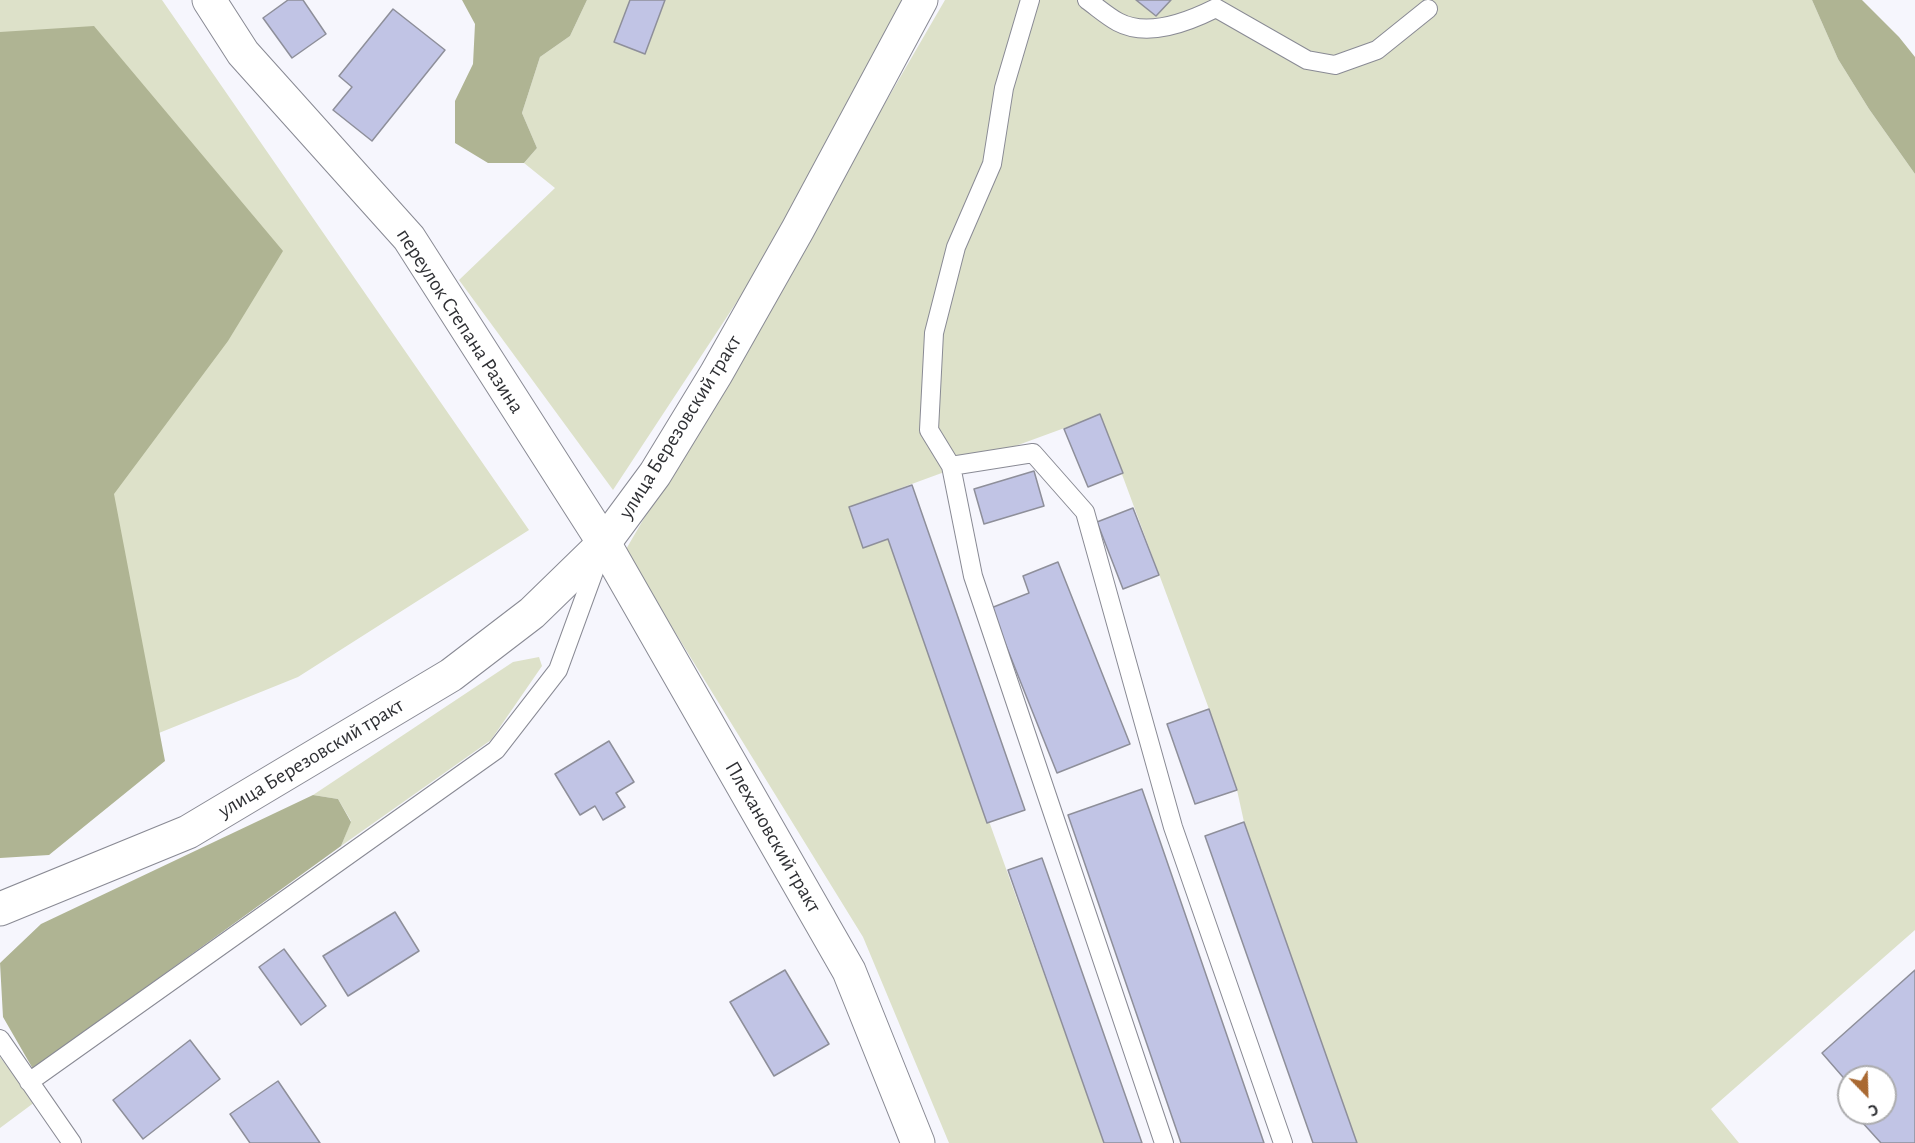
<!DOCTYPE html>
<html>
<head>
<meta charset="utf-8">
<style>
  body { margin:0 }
  #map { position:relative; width:1915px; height:1143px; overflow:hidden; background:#f6f6fd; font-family:"Alegreya Sans",sans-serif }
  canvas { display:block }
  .north { position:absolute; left:1837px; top:1065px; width:60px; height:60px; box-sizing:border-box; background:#fff; border:2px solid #acacae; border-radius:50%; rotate:157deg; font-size:16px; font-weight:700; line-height:24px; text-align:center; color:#2f3034 }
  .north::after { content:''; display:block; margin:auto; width:21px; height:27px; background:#a96932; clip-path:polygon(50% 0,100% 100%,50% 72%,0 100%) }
</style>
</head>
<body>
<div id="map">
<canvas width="1915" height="1143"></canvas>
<div class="north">С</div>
</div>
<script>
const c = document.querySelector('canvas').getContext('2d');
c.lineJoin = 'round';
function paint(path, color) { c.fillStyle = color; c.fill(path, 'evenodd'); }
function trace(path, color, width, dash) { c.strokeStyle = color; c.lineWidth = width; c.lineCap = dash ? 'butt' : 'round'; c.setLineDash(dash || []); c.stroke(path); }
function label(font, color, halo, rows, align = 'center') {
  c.font = font + ' "Alegreya Sans",sans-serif'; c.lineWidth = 6; c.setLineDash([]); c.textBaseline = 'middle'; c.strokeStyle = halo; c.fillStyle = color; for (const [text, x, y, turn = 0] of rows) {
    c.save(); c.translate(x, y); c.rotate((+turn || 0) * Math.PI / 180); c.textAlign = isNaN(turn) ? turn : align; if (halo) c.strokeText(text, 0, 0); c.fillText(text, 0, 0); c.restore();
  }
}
paint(new Path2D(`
  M0,0H162L529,530L298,677L0,797Z
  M587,0H909L790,221L613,490L459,280L555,188L524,163L537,148L522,113L540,57L570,36Z
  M945,0H1812L1838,59L1869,109L1915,174V930L1711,1109L1739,1143H1357L1244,822L1237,790L1209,709L1100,415L849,507L863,548L889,539C959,741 1033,941 1104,1143H949L863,937L625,551Z
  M539,657L542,666L491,740L341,846L351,821L338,799L313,795L513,662Z
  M0,1057L35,1102L0,1128Z`), '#dde1c9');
paint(new Path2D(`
  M462,0H587L570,36L540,57L522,113L537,148L524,163H488L455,143V101L473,64L475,24Z
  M1812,0H1862L1899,37L1915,57V174L1869,109L1838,59Z
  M94,26L283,251L228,341L114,494L165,761L49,855L0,858V32Z
  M313,795L338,799L351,822L341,846L33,1069L3,1017L0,963L41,924Z`), '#afb493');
const building = new Path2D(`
  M288,0H303L326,34L292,58L263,18Z
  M630,0H665L645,54L614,42Z
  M1136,0H1171L1156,16Z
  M393,9L445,50L372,141L333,110L352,87L339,76Z
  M1100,414L1123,473L1088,487L1064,429Z
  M1034,471L1044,506L984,524L974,489Z
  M912,485L1025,810L987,823L888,539L863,548L849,507Z
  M1133,508L1159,575L1123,589L1097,522Z
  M1058,562L1130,744L1057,773L991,608L1029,593L1023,576Z
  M1209,709L1237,790L1195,804L1167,724Z
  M609,741L634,782L616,793L625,807L603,820L595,806L580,815L555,774Z
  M1142,789L1264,1143H1181L1068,815Z
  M1244,822L1357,1143H1313L1205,836Z
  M1042,858L1142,1143H1104L1008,870Z
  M395,912L419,951L348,996L323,956Z
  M284,949L326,1006L301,1025L259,967Z
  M785,970L829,1044L774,1076L730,1002Z
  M1915,970V1143H1881L1861,1121L1870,1113H1885V1077H1849V1084L1822,1053Z
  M190,1040L220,1079L143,1139L113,1100Z
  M278,1081L320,1143H250L230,1114Z`);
paint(building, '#c1c4e5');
trace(building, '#8e8f9a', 1.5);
const service = new Path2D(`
  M1030,0L1004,88L992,164L956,247L934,333L929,430L951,466L973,576L1164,1143
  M1087,0C1097,7 1107,16 1118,22C1148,38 1188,22 1216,8L1307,60L1335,65L1377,50L1428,9
  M951,466L1033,453L1085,512L1173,827L1283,1143
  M0,1039L72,1143
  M29,1082L496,750L558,670L600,555`);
const minor = new Path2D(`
  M209,0L243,53L409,238L604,543L849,971L918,1143`);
const primary = new Path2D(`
  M0,909L188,832L451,675L532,613L604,543L655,474L716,374L798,229L921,0`);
trace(service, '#898a94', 20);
trace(minor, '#898a94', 35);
trace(primary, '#898a94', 35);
trace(service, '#fff', 18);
trace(minor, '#fff', 33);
trace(primary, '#fff', 33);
label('21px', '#2f3034', '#fff', [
  ["переулок Степана Разина",460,321,57],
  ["улица Березовский тракт",680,427,-58],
  ["улица Березовский тракт",311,758,-31],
  ["Плехановский тракт",773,837,60]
]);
</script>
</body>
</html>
